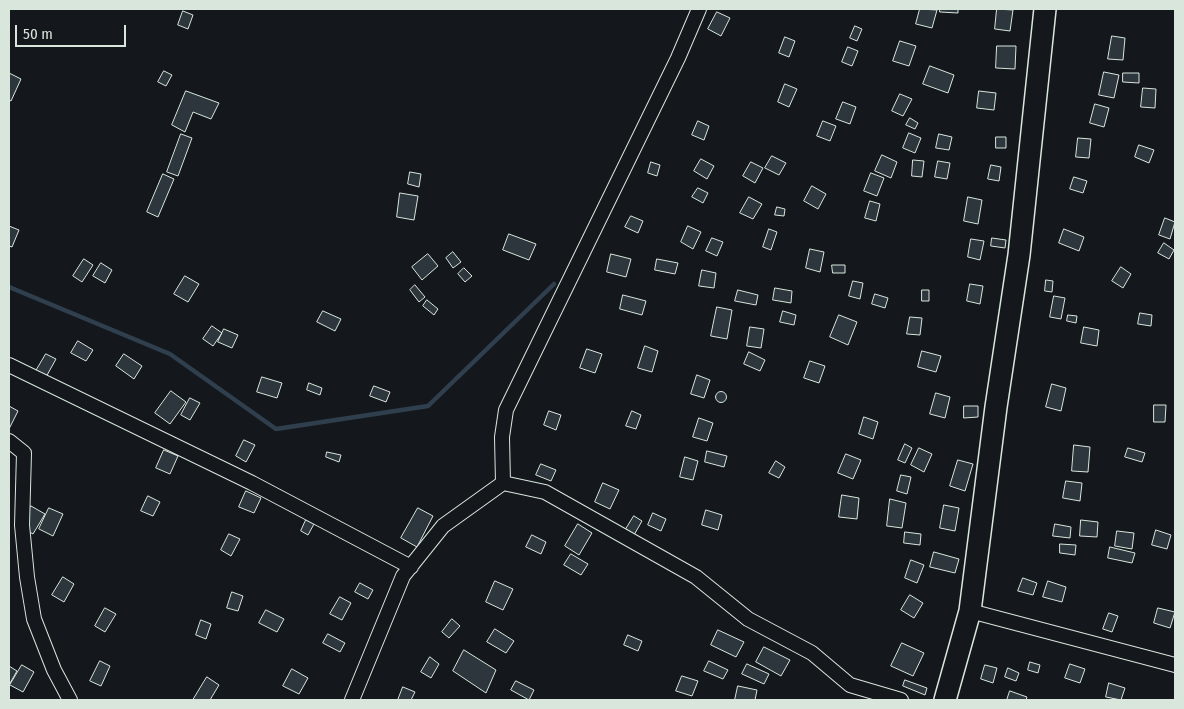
<!DOCTYPE html>
<html>
<head>
<meta charset="utf-8">
<style>
  body { margin:0 }
  #map { position:relative; width:1184px; height:709px; overflow:hidden; background:#14181c; font-family:"Fira Sans Condensed",sans-serif }
  canvas { display:block }
  .frame { position:absolute; inset:0; border:10px solid #d8e6dc; pointer-events:none }
  .scale { position:absolute; left:15px; top:25px; width:111px; height:22px; box-sizing:border-box; border:2px solid #d8e6dc; border-top:0; padding-left:6px; font-size:15px; line-height:18px; white-space:nowrap; color:#d8e6dc; -webkit-text-stroke:4px #14181c; paint-order:stroke }
</style>
</head>
<body>
<div id="map">
<canvas width="1184" height="709"></canvas>
<div class="frame"></div>
<div class="scale">50 m</div>
</div>
<script>
const c = document.querySelector('canvas').getContext('2d');
c.lineJoin = 'round';
function trace(path, color, width, dash) { c.strokeStyle = color; c.lineWidth = width; c.lineCap = dash ? 'butt' : 'round'; c.setLineDash(dash || []); c.stroke(path); }
function paint(path, color) { c.fillStyle = color; c.fill(path, 'evenodd'); }
trace(new Path2D(`
  M9,287L170,354L276,429L428,406L554,284`), '#2f3f4d', 4.5);
const building = new Path2D(`
  M920,9L937,10L932,28L916,24Z
  M940,9H958V13L940,12Z
  M997,9L1013,10L1010,31L995,29Z
  M183,11L193,15L188,29L178,25Z
  M717,12L730,18L721,36L708,29Z
  M855,26L862,29L857,41L850,38Z
  M1112,36L1125,38L1123,60L1108,59Z
  M785,37L795,41L789,57L779,53Z
  M900,41L916,46L909,66L893,61Z
  M997,46H1016L1015,69L996,68Z
  M848,47L858,51L852,66L842,62Z
  M930,66L954,75L948,93L923,84Z
  M164,71L172,75L166,86L158,82Z
  M1104,72L1119,75L1114,98L1099,95Z
  M9,73L21,79L11,101L9,100Z
  M1123,73H1139V83L1123,82Z
  M785,84L797,89L789,107L778,102Z
  M1143,88L1156,89L1155,108L1141,107Z
  M186,91L219,103L211,119L193,112L185,132L172,125Z
  M979,91L996,93L994,110L977,108Z
  M900,94L912,99L903,116L892,111Z
  M843,102L856,107L850,124L836,119Z
  M1095,104L1109,108L1104,127L1090,123Z
  M910,118L918,123L915,129L906,125Z
  M698,121L709,126L704,140L692,135Z
  M823,121L836,126L830,141L817,136Z
  M909,133L921,138L915,153L903,148Z
  M181,134L192,138L178,176L167,172Z
  M939,134L952,137L949,150L936,148Z
  M996,137H1006V148H996Z
  M1078,138L1091,139L1089,158L1076,157Z
  M1139,145L1154,150L1149,163L1135,157Z
  M882,155L897,162L891,178L875,171Z
  M772,156L786,163L779,175L765,168Z
  M701,159L714,166L707,179L694,171Z
  M913,160L924,161L922,177L912,176Z
  M938,161L950,163L947,179L935,177Z
  M651,162L660,165L657,176L648,173Z
  M751,162L763,168L755,183L743,176Z
  M991,165L1001,167L999,181L988,179Z
  M410,172L421,174L419,187L408,184Z
  M871,173L884,178L877,196L864,191Z
  M163,174L174,179L158,217L147,212Z
  M1074,177L1087,181L1083,193L1070,189Z
  M812,186L826,194L818,209L804,201Z
  M698,188L708,193L703,203L692,197Z
  M400,193L418,196L414,220L397,217Z
  M749,197L762,204L753,219L740,213Z
  M968,197L982,200L978,224L964,221Z
  M870,201L880,204L876,221L865,218Z
  M777,207L785,209L784,216L775,215Z
  M631,216L643,221L638,233L625,227Z
  M1165,218L1175,222L1170,239L1159,235Z
  M9,226L19,230L12,247L9,246Z
  M688,226L701,232L693,249L681,242Z
  M769,229L777,232L771,250L763,247Z
  M1064,229L1084,237L1079,251L1059,243Z
  M509,234L536,244L529,260L503,250Z
  M712,238L723,242L717,256L706,251Z
  M992,238L1006,240L1005,248L991,246Z
  M971,239L984,241L980,260L968,257Z
  M1164,243L1174,250L1169,259L1158,253Z
  M810,249L824,252L820,272L806,268Z
  M453,252L461,262L453,268L446,258Z
  M428,254L438,266L422,280L412,267Z
  M611,254L631,259L626,277L607,272Z
  M84,259L93,265L82,282L73,276Z
  M657,259L678,263L675,274L655,270Z
  M101,263L112,270L105,283L93,276Z
  M832,265H845V273H833Z
  M1121,267L1131,274L1123,288L1112,281Z
  M464,268L472,276L465,282L458,274Z
  M702,270L716,273L714,288L699,286Z
  M185,276L199,284L188,302L174,294Z
  M1046,280L1053,281L1052,292L1045,291Z
  M853,281L863,283L860,299L849,296Z
  M970,284L983,286L980,304L967,301Z
  M415,285L425,297L419,302L410,290Z
  M775,288L792,291L791,303L773,300Z
  M738,290L758,295L756,305L735,301Z
  M922,290H929V301H922Z
  M875,294L888,298L885,308L872,304Z
  M623,295L646,301L642,315L620,309Z
  M1054,296L1065,298L1061,319L1050,317Z
  M427,300L438,309L434,315L423,306Z
  M717,307L732,310L727,339L711,336Z
  M323,311L341,319L335,331L317,322Z
  M783,311L796,315L794,325L780,322Z
  M1140,313L1152,315L1151,326L1138,324Z
  M839,315L857,322L848,345L830,337Z
  M1068,315L1077,316L1076,323L1067,321Z
  M910,317L922,318L920,335L907,334Z
  M212,326L222,333L213,346L203,339Z
  M750,327L764,329L761,348L747,346Z
  M1084,327L1099,330L1097,346L1081,343Z
  M224,329L238,335L232,348L218,342Z
  M78,341L93,350L86,361L71,353Z
  M645,346L658,351L652,372L638,368Z
  M587,349L602,354L595,373L580,368Z
  M922,351L941,356L936,372L918,367Z
  M749,352L765,360L760,371L744,364Z
  M46,354L56,359L46,377L36,371Z
  M124,354L142,366L134,379L116,366Z
  M810,361L825,366L819,383L804,378Z
  M697,375L710,380L704,398L691,394Z
  M262,377L282,383L277,398L257,392Z
  M309,383L322,388L320,395L307,390Z
  M1052,384L1066,388L1061,411L1046,407Z
  M374,386L390,392L386,402L370,396Z
  M171,391L186,402L170,424L155,413Z
  M715.5 397a5.5 5.5 0 1 1 11 0a5.5 5.5 0 1 1-11 0Z
  M936,393L950,397L945,418L930,414Z
  M190,398L200,403L190,420L181,415Z
  M1154,405H1166L1165,422H1154Z
  M9,406L18,411L9,429Z
  M964,406H978V417L964,418Z
  M549,411L561,415L556,430L544,425Z
  M632,411L641,415L636,429L626,426Z
  M864,417L878,422L873,439L859,434Z
  M699,418L713,423L707,441L693,437Z
  M244,440L255,445L246,462L236,456Z
  M905,444L912,448L905,463L898,460Z
  M1074,445L1090,447L1088,472L1072,471Z
  M919,448L932,454L924,472L911,465Z
  M1128,448L1145,453L1142,462L1125,457Z
  M164,450L178,456L170,474L156,468Z
  M707,451L727,456L724,467L705,462Z
  M327,452L341,455L339,462L326,457Z
  M846,454L861,460L853,479L838,473Z
  M685,457L698,461L693,480L680,477Z
  M958,460L973,464L965,491L950,486Z
  M776,461L785,467L779,478L769,473Z
  M541,464L556,470L551,481L536,475Z
  M901,475L911,477L907,494L897,491Z
  M1066,481L1082,483L1080,501L1063,498Z
  M603,483L619,490L610,509L595,502Z
  M246,491L261,498L254,513L239,507Z
  M842,495L859,498L857,519L839,517Z
  M148,496L160,502L153,516L141,511Z
  M890,499L906,503L902,528L887,526Z
  M944,505L959,508L955,531L940,528Z
  M31,506L45,514L33,534L19,526Z
  M49,508L63,514L53,536L39,529Z
  M418,508L433,516L417,547L401,538Z
  M706,510L722,515L718,530L702,525Z
  M653,513L666,519L661,531L648,525Z
  M634,516L642,521L634,535L626,529Z
  M306,520L314,524L308,535L301,531Z
  M1081,520L1098,522L1097,537L1080,536Z
  M578,524L592,533L579,555L565,546Z
  M1055,524L1071,527L1070,538L1053,536Z
  M1156,530L1171,535L1167,549L1152,545Z
  M1117,531L1134,533L1132,549L1115,546Z
  M905,532L921,534L920,545L904,543Z
  M229,534L240,539L231,556L221,550Z
  M532,535L546,542L541,554L526,547Z
  M1060,544L1076,545L1075,555L1060,553Z
  M1110,547L1135,553L1132,563L1108,558Z
  M934,552L959,559L955,573L930,567Z
  M571,554L588,564L581,575L564,565Z
  M911,560L924,565L917,583L905,578Z
  M63,577L74,584L64,602L52,595Z
  M1023,578L1037,583L1033,595L1018,591Z
  M495,581L513,589L503,610L486,602Z
  M1048,581L1066,587L1062,602L1043,597Z
  M360,583L373,590L368,599L355,592Z
  M232,592L243,596L238,611L227,608Z
  M910,595L923,603L914,618L901,610Z
  M340,597L351,603L342,620L330,614Z
  M105,608L116,614L105,632L95,626Z
  M1158,608L1175,612L1170,628L1154,623Z
  M266,610L284,619L277,632L259,623Z
  M1109,613L1118,616L1112,632L1103,629Z
  M452,619L460,626L449,638L442,632Z
  M201,620L211,624L206,639L196,635Z
  M495,629L514,641L506,653L487,642Z
  M718,630L744,642L736,657L711,645Z
  M328,634L345,643L340,652L323,643Z
  M628,635L642,641L638,651L624,645Z
  M902,643L924,653L913,676L891,666Z
  M764,647L790,660L781,676L756,662Z
  M464,650L496,670L486,693L453,671Z
  M430,657L439,664L431,678L421,672Z
  M100,661L110,666L101,686L90,681Z
  M709,661L728,670L723,679L704,671Z
  M1030,662L1040,665L1038,673L1028,670Z
  M747,664L769,674L764,684L742,674Z
  M1070,664L1085,669L1080,683L1065,678Z
  M22,665L34,672L23,692L10,685Z
  M985,665L997,668L993,683L981,679Z
  M9,666L17,671L9,685Z
  M1008,668L1019,673L1016,681L1005,677Z
  M292,669L308,678L299,694L283,686Z
  M682,676L698,681L692,696L676,691Z
  M207,677L219,685L210,700H193Z
  M905,680L927,688L925,695L903,686Z
  M516,681L534,690L529,700L511,690Z
  M1109,683L1125,688L1121,700L1106,697Z
  M738,686L757,690L755,700H735Z
  M403,687L415,692L411,700H398Z
  M1010,691L1027,697L1026,700H1007Z`);
paint(building, '#2c363c');
trace(building, '#d8e6dc', 1);
const street = new Path2D(`
  M9,365L252,483L411,567
  M9,441L24,453L22,525L27,577L34,619L54,670L70,700
  M503,483L502,437L506,410L678,58L699,9
  M970,611L1175,665
  M352,700L403,576L443,526L503,483L545,492L696,577L748,619L812,653L850,685L901,700`);
const primary = new Path2D(`
  M945,700L970,611L996,407L1019,255L1045,9`);
trace(street, '#d8e6dc', 16);
trace(primary, '#d8e6dc', 24);
trace(street, '#14181c', 14);
trace(primary, '#14181c', 21);
</script>
</body>
</html>
